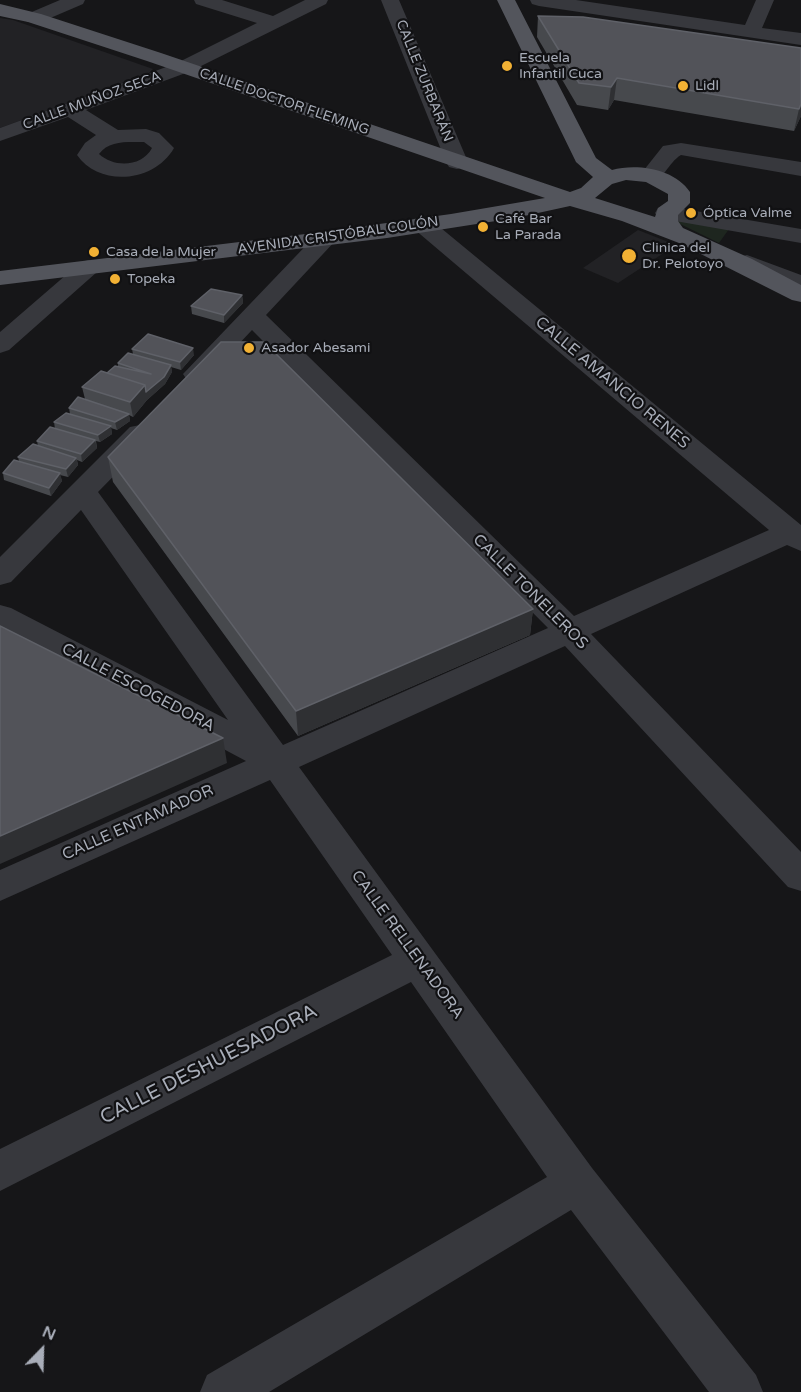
<!DOCTYPE html>
<html>
<head>
<meta charset="utf-8">
<style>
  body { margin:0 }
  #map { position:relative; width:801px; height:1392px; overflow:hidden; background:#161618; font-family:"Varela Round",sans-serif }
  canvas { display:block }
  .north { position:absolute; left:12px; top:1320px; width:60px; height:60px; -webkit-text-stroke:4px #111113; paint-order:stroke; rotate:23deg; font-size:16px; font-weight:700; line-height:24px; text-align:center; color:#a8adb8 }
  .north::after { content:''; display:block; margin:auto; width:21px; height:27px; background:#a8adb8; clip-path:polygon(50% 0,100% 100%,50% 72%,0 100%) }
</style>
</head>
<body>
<div id="map">
<canvas width="801" height="1392"></canvas>
<div class="north">N</div>
</div>
<script>
const c = document.querySelector('canvas').getContext('2d');
c.lineJoin = 'round';
function paint(path, color) { c.fillStyle = color; c.fill(path, 'evenodd'); }
function trace(path, color, width, dash) { c.strokeStyle = color; c.lineWidth = width; c.lineCap = dash ? 'butt' : 'round'; c.setLineDash(dash || []); c.stroke(path); }
function label(font, color, halo, rows, align = 'center') {
  c.font = font + ' "Varela Round",sans-serif'; c.lineWidth = 4.5; c.setLineDash([]); c.textBaseline = 'middle'; c.strokeStyle = halo; c.fillStyle = color; for (const [text, x, y, turn = 0] of rows) {
    c.save(); c.translate(x, y); c.rotate((+turn || 0) * Math.PI / 180); c.textAlign = isNaN(turn) ? turn : align; if (halo) c.strokeText(text, 0, 0); c.fillText(text, 0, 0); c.restore();
  }
}
paint(new Path2D(`
  M0,18L13,20L153,69L149,73L0,128Z
  M638,230L676,245L618,283L583,268Z`), '#222225');
paint(new Path2D(`
  M670,219L729,229L719,243Z`), '#1e261f');
paint(new Path2D(`
  M60,0H85L83,4L41,22H27L25,18L27,14Z
  M194,0H222L273,16L305,0H328L326,4L191,71L86,110L118,130L146,129L159,133L174,148C155,182 100,188 77,155L85,143L96,135L68,117L0,141V128L177,63L257,23L196,4ZM144,142L152,148C142,167 114,168 99,154C109,140 128,142 144,142Z
  M381,0H399L468,162L465,167L457,169L449,167L446,162Z
  M530,0H576L745,25L756,0H774L762,28L801,33V45L539,6L532,4Z
  M681,143L801,162V176L681,155C666,164 664,185 643,180L640,175L663,146Z
  M666,206L801,229V243L658,218L655,213L658,208Z
  M422,217L430,219L801,525V551L787,545L591,634L801,852V891L788,887L565,646L299,767L592,1168L756,1375L763,1392H709L571,1210L269,1392H200L207,1375L547,1177L411,982L0,1191V1149L392,955L270,780L0,901V870L246,761L0,630V605L11,608L228,720L81,510L11,582L0,585V557L130,427L140,425L150,427L154,433L150,439L98,492L283,745L548,628L252,330L205,380L196,382L187,380L183,374L317,234L325,232L333,234L337,239L266,315L574,616L769,530L414,229L410,224L414,219Z
  M747,255L801,275V290L739,267L735,262L739,257Z
  M89,260L97,262L101,267L97,272L9,350L0,353V332L81,262Z`), '#37383d');
paint(new Path2D(`
  M497,0H515L596,158L612,170C637,163 675,169 690,192V203L678,215V221L683,228L752,259L801,285V302L792,300L679,243L622,221L570,206L515,218L387,238L0,285V271L322,232L451,214L545,198L147,61L28,22L0,16V4L41,14L161,53L570,192L581,188L593,177L576,162ZM626,180L646,182L668,194V201L658,208L655,217L595,198L612,184Z`), '#53555c');
paint(new Path2D(`
  M538,16L801,48V116L794,131L614,100L608,110L577,105L537,37Z
  M242,295L243,303L224,323L192,314L191,306Z
  M132,349L194,355L181,370L171,367L172,372L165,384L147,400L133,417L129,415L130,421L117,430L111,428L112,434L100,442L96,441L97,448L82,462L77,460L78,465L68,477L60,475L62,481L51,496L4,480L3,473L19,461L18,457L38,446L37,441L55,429L54,422L70,414L69,408L85,399L82,387L118,367V363L133,354Z
  M108,457L533,609L530,635L298,736L113,482Z`), '#47494d');
paint(new Path2D(`
  M617,78L614,100L608,110L611,87Z
  M801,104V116L794,131L799,109Z
  M242,295L243,303L224,323V315Z
  M193,348L194,355L181,370L180,362Z
  M171,365L172,372L165,384L147,400L133,417L130,402L145,385Z
  M129,414L130,421L117,430L115,422Z
  M111,426L112,434L100,442L98,435Z
  M95,440L97,448L82,462L81,454Z
  M76,458L78,465L68,477L66,469Z
  M60,473L62,481L51,496L49,488Z
  M533,609L530,635L298,736L296,711Z
  M223,738L227,763L0,864V836Z`), '#2f3033');
const building = new Path2D(`
  M538,16L583,17L801,48V104L799,109L617,78L611,87L579,83Z
  M211,289L242,295L224,315L191,306Z
  M148,334L193,348L180,362L132,349Z
  M221,342H264L533,609L296,711L108,457Z
  M128,353L171,365L164,377L146,392L145,385L107,373L115,366L151,374L118,363Z
  M101,371L145,385L130,402L82,387Z
  M78,397L129,414L115,422L69,408Z
  M66,413L111,426L98,435L54,422Z
  M50,427L95,440L81,454L37,441Z
  M33,444L76,458L66,469L18,457Z
  M14,460L60,473L49,488L3,473Z
  M0,626L223,738L0,836Z`);
paint(building, '#525359');
trace(building, '#5f6168', 1.5);
for (const [x, y, r, color] of [
  [507,66,6,"#f2b134"],
  [683,86,6,"#f2b134"],
  [691,213,6,"#f2b134"],
  [483,227,6,"#f2b134"],
  [94,252,6,"#f2b134"],
  [629,256,8,"#f2b134"],
  [115,279,6,"#f2b134"],
  [249,348,6,"#f2b134"]
]) { const dot = new Path2D(); dot.arc(x, y, r, 0, 2 * Math.PI); c.fillStyle = color; c.fill(dot); trace(dot, '#111113', 2); }
label('14px', '#a8adb8', '#111113', [
  ["Escuela",519,58],
  ["Infantil Cuca",519,74],
  ["Lidl",695,86],
  ["Óptica Valme",703,213],
  ["Café Bar",495,219],
  ["La Parada",495,235],
  ["Clinica del",642,248],
  ["Dr. Pelotoyo",642,264],
  ["Casa de la Mujer",106,252],
  ["Topeka",127,279],
  ["Asador Abesami",261,348]
], 'left');
label('14px', '#a8adb8', '#111113', [
  ["CALLE ZURBARÁN",424,81,68],
  ["CALLE MUÑOZ SECA",92,101,-20],
  ["CALLE DOCTOR FLEMING",284,102,19],
  ["AVENIDA CRISTÓBAL COLÓN",338,236,-8]
]);
label('16px', '#a8adb8', '#111113', [
  ["CALLE AMANCIO RENES",612,383,40],
  ["CALLE TONELEROS",530,592,45],
  ["CALLE ESCOGEDORA",138,688,28],
  ["CALLE ENTAMADOR",138,823,-24],
  ["CALLE RELLENADORA",407,945,54]
]);
label('20px', '#a8adb8', '#111113', [
  ["CALLE DESHUESADORA",209,1065,-27]
]);
</script>
</body>
</html>
